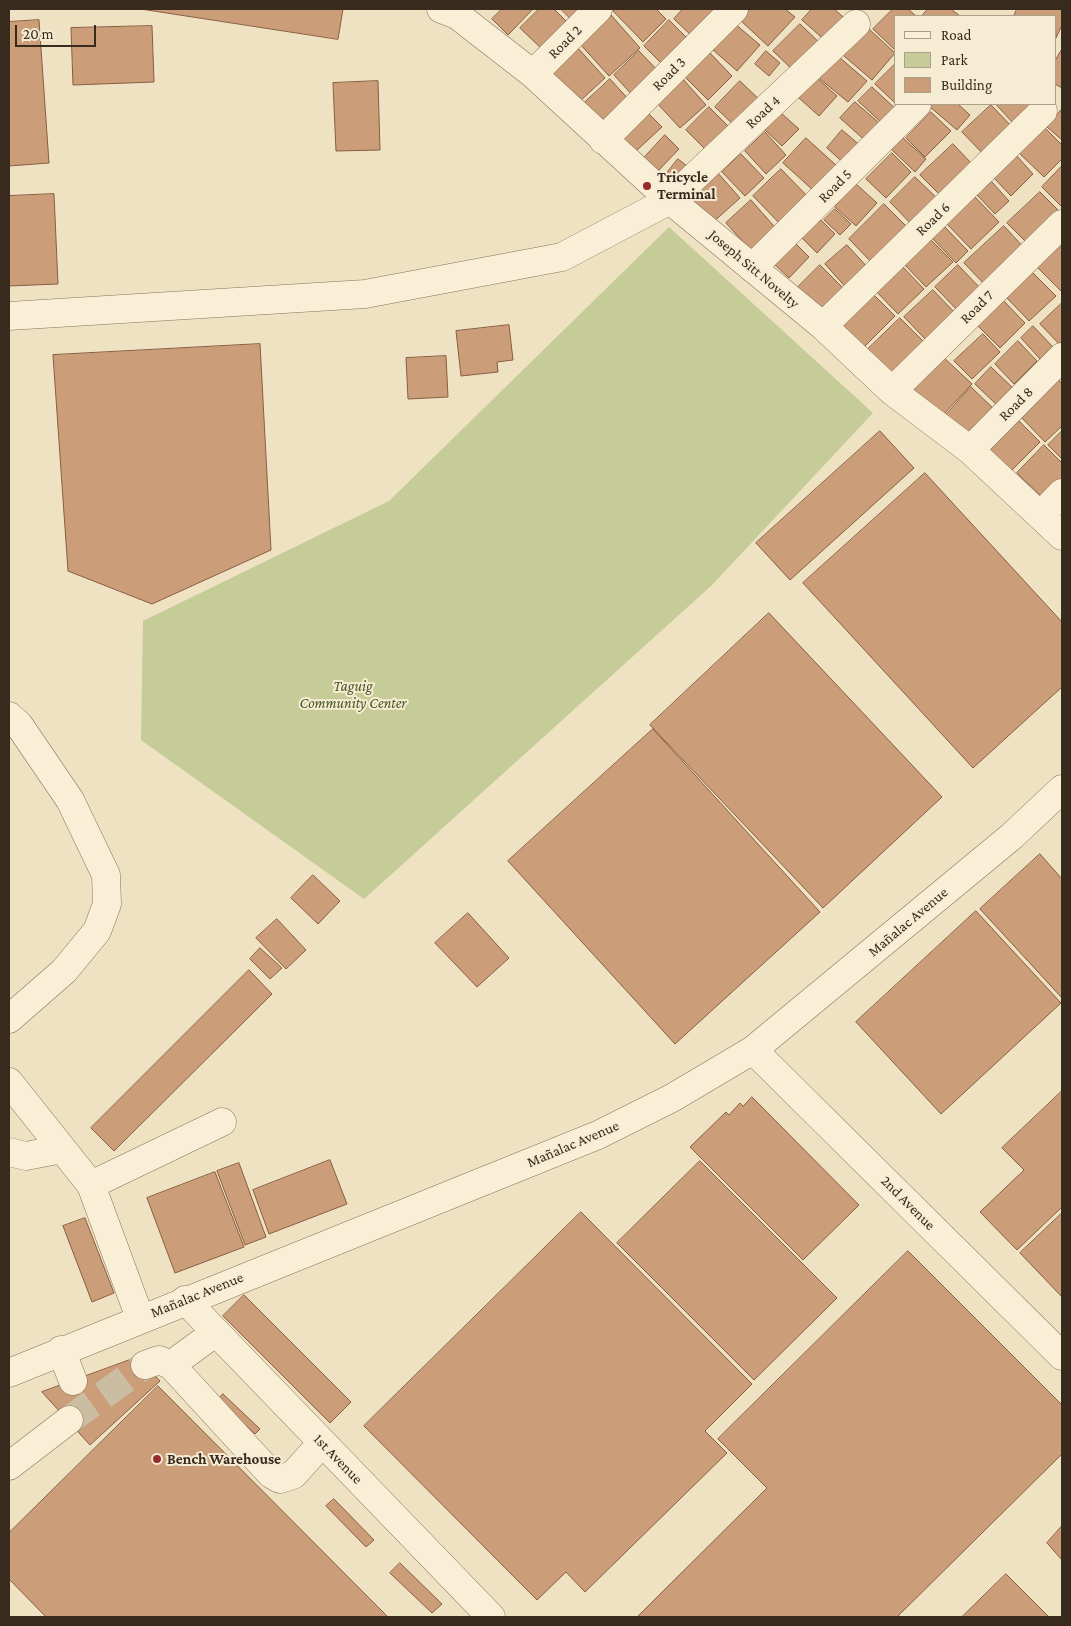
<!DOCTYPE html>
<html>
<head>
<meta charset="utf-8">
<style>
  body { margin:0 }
  #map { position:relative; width:1071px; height:1626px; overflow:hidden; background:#eee2c3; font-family:"Crimson Pro",serif }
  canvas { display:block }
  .frame { position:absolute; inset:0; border:10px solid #382b1e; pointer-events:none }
  .legend { position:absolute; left:894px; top:15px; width:162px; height:90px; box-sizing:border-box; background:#f5ecd3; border:1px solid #a99f8b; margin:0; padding:6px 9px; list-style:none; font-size:15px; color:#382b1e }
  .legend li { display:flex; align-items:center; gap:10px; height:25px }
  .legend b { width:25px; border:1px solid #a99f8b }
  .scale { position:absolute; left:15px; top:25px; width:81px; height:22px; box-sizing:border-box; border:2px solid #382b1e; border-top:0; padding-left:6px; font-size:15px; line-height:18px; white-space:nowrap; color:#382b1e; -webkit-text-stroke:4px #f5ecd3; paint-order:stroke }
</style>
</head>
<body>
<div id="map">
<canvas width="1071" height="1626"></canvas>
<div class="frame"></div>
<ul class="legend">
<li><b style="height:6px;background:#f9efd7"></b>Road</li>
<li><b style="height:14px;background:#c5cc97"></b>Park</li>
<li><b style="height:14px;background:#cc9d79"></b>Building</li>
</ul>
<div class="scale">20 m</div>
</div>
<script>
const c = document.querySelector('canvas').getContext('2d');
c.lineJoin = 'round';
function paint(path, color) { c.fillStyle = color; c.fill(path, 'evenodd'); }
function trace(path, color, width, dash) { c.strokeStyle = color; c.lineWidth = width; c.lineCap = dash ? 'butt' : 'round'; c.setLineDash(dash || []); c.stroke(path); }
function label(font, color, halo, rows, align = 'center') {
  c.font = font + ' "Crimson Pro",serif'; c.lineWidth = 4; c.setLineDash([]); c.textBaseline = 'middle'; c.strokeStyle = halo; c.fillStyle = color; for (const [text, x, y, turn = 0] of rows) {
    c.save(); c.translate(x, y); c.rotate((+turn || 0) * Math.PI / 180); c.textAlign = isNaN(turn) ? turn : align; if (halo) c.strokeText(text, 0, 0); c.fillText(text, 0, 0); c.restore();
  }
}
paint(new Path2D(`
  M669,227L873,413L711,586L364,899L141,740L143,621L389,501Z`), '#c5cc97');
const building = new Path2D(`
  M141,9H343L338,39Z
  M502,9H533L508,35L492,19Z
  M539,9H554L572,27L546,53L520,28Z
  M561,9H595L578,26Z
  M616,9H656L666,19L643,42L613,11Z
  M683,9H717L695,39L674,19Z
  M751,9H785L795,17L768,46L740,20Z
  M812,9H834L849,22L829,44L802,20Z
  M893,9H908L916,16H895V50L873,29Z
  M928,9H951L960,16H922Z
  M1017,9H1062V25L1056,38L1055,16H1014Z
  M611,15L640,48L609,76L580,44Z
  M39,20L49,163L9,166V22Z
  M669,20L691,42L666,68L644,46Z
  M735,24L760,45L737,71L712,49Z
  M800,24L823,46L796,73L773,51Z
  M152,26L154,82L73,85L71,28Z
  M869,29L895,53L872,80L844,56Z
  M576,46L605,78L579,102L549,71Z
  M1062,49V88L1055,84V61Z
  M639,51L661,74L635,98L614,75Z
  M766,51L780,63L769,76L755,64Z
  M709,52L732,76L708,100L684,76Z
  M839,57L867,81L848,102L820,79Z
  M895,64V103L875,84Z
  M682,78L706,105L680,128L656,102Z
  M817,78L837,96L819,116L799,98Z
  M610,79L631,102L603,128L582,105Z
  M378,81L380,150L336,151L333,83Z
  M740,81L765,105L740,131L715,107Z
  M872,87L898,111L884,125L858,101Z
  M855,102L885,128L870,145L840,118Z
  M933,104H958L970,115L957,130L930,107Z
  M996,104H1046L1019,129Z
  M991,105L1016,131L987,158L962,132Z
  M709,107L734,132L711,155L686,130Z
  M644,109L662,127L635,152L618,134Z
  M1062,109V140L1047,127Z
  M931,112L951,131L925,157L906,138Z
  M781,113L799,129L782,146L765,130Z
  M1042,125L1062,145V159L1044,177L1017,151Z
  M842,130L862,147L846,165L827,148Z
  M765,132L786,155L766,174L745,151Z
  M665,135L679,149L657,172L643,159Z
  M901,136L926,159L915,172L890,148Z
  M806,138L837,166L814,191L783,163Z
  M953,144L974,166L942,197L920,175Z
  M892,153L911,172L886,198L866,179Z
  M741,154L764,178L745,196L722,172Z
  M1016,155L1033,174L1011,196L993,177Z
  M678,159L695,172L680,191L663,178Z
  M1062,166V207L1042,187Z
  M781,169L812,201L784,228L753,196Z
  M717,172L740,198L711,224L688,199Z
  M915,177L941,202L915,228L890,202Z
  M992,182L1009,201L995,214L977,195Z
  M855,183L877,203L856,226L835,207Z
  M1040,192L1062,214L1029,245L1007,223Z
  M54,194L58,284L9,286V196Z
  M975,197L999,222L971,249L947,224Z
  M751,200L779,232L754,254L726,223Z
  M884,204L910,230L874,265L849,239Z
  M835,209L851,224L840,235L824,220Z
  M817,216L835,234L817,253L798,234Z
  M943,225L968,251L956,263L931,237Z
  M1004,226L1027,251L988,288L964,263Z
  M789,237L809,257L789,278L768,258Z
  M930,239L953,262L926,287L904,264Z
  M1062,243V292L1035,265Z
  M847,245L871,271L849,291L825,264Z
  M898,262L924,289L898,314L872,287Z
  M820,265L847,292L825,314L798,287Z
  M958,265L983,291L960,313L935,287Z
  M1032,272L1056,296L1029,321L1006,297Z
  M869,290L895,316L861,350L834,323Z
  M933,290L957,315L928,342L904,317Z
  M1001,298L1025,323L1000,348L975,323Z
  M1061,304L1062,305V347L1040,324Z
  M900,318L926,344L893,377L867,350Z
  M509,325L513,360L497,362L498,372L461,376L456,331Z
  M1033,326L1054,348L1041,360L1021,338Z
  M983,334L1000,352L972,379L954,361Z
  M1018,341L1037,361L1014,384L995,364Z
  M260,344L271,550L152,604L68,571L53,355Z
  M446,356L448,397L408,399L406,358Z
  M942,356L972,384L942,416L912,388Z
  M991,367L1015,390L999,407L975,384Z
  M1058,379L1062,384V426L1045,442L1020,416Z
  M971,387L995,410L969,437L946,415Z
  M1016,418L1040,442L1009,473L985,449Z
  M880,431L914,468L790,580L756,543Z
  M1062,431V459L1048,445Z
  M1044,445L1062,463V483L1045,500L1017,473Z
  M925,473L1062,622V687L973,768L803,583Z
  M769,613L942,797L823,908L650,725Z
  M653,729L820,912L675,1044L508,861Z
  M1040,854L1062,879V998L980,909Z
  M313,875L340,901L318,924L291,898Z
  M976,911L1061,1003L941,1114L856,1022Z
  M468,913L509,958L477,987L435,943Z
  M277,919L306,950L286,969L256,938Z
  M260,948L282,968L270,979L250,959Z
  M249,970L272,994L114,1151L91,1128Z
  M1062,1091V1207L1017,1250L980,1212L1024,1170L1002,1148Z
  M752,1097L859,1205L803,1260L690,1147L726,1112L729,1115L740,1103L743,1106Z
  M330,1160L347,1204L269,1234L253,1190Z
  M700,1161L837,1298L754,1380L617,1243Z
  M239,1163L266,1237L245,1245L217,1171Z
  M215,1172L244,1247L175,1273L147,1198Z
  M581,1212L752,1384L705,1431L727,1453L585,1592L566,1572L537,1600L364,1426Z
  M1062,1213V1297L1020,1253Z
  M85,1218L114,1293L92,1302L63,1226Z
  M908,1251L1062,1405V1454L897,1617H637L767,1488L718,1439Z
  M244,1295L351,1402L330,1423L223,1316Z
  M138,1357L160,1381L90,1445L42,1392Z
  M158,1386L388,1617H46L9,1579V1533Z
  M223,1394L260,1429L255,1434L218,1400Z
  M334,1499L374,1540L366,1547L326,1506Z
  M1062,1526V1560L1047,1543Z
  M400,1563L442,1604L432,1613L390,1573Z
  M1006,1574L1049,1617H962Z`);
paint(building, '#cc9d79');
trace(building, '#885d40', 1);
trace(new Path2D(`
  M69,1420L145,1365`), '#cabda2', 28, [28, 14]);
const minor = new Path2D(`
  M441,9L457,15L533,74L670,200L823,326L892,391L970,450L1062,536
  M533,74L598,9
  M603,140L734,9
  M752,268L917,104
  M9,316L365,294L562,257L670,200L856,24
  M823,326L1043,111
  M892,391L1062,224
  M970,450L1062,357
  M1041,515L1062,493
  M9,716L19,725L70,800L106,875L107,904L97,931L64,971L9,1019
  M753,1050L1062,1356
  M9,1082L91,1185L140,1318
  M9,1152L26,1156L62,1149
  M91,1185L222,1122
  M185,1300L491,1617
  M61,1350L73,1381
  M145,1365L159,1360L171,1365L271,1474L280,1479L293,1475L322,1443
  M171,1365L216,1332
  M9,1373L598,1135L672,1098L753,1050L1012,836L1062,789
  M9,1466L69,1420`);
trace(minor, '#88735a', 29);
trace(minor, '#f9efd7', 28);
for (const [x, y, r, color] of [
  [647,186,5,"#982b2a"],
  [157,1459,5,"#982b2a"]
]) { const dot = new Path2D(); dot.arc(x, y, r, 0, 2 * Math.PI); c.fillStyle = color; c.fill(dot); trace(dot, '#f5ecd3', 2); }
label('15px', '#382b1e', '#f5ecd3', [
  ["Road 2",565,42,-45],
  ["Road 3",669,74,-45],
  ["Road 4",763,112,-43],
  ["Road 5",835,186,-45],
  ["Road 6",933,219,-44],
  ["Joseph Sitt Novelty",754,269,40],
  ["Road 7",977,307,-45],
  ["Road 8",1016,404,-45],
  ["Mañalac Avenue",908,922,-40],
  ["Mañalac Avenue",573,1144,-23],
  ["2nd Avenue",908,1203,45],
  ["Mañalac Avenue",197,1295,-22],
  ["1st Avenue",338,1459,46]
]);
label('bold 15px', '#382b1e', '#f5ecd3', [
  ["Tricycle",657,177],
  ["Terminal",657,194],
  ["Bench Warehouse",167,1459]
], 'left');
label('italic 15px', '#485525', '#f5ecd3', [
  ["Taguig",353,686],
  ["Community Center",353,703]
]);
</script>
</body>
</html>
